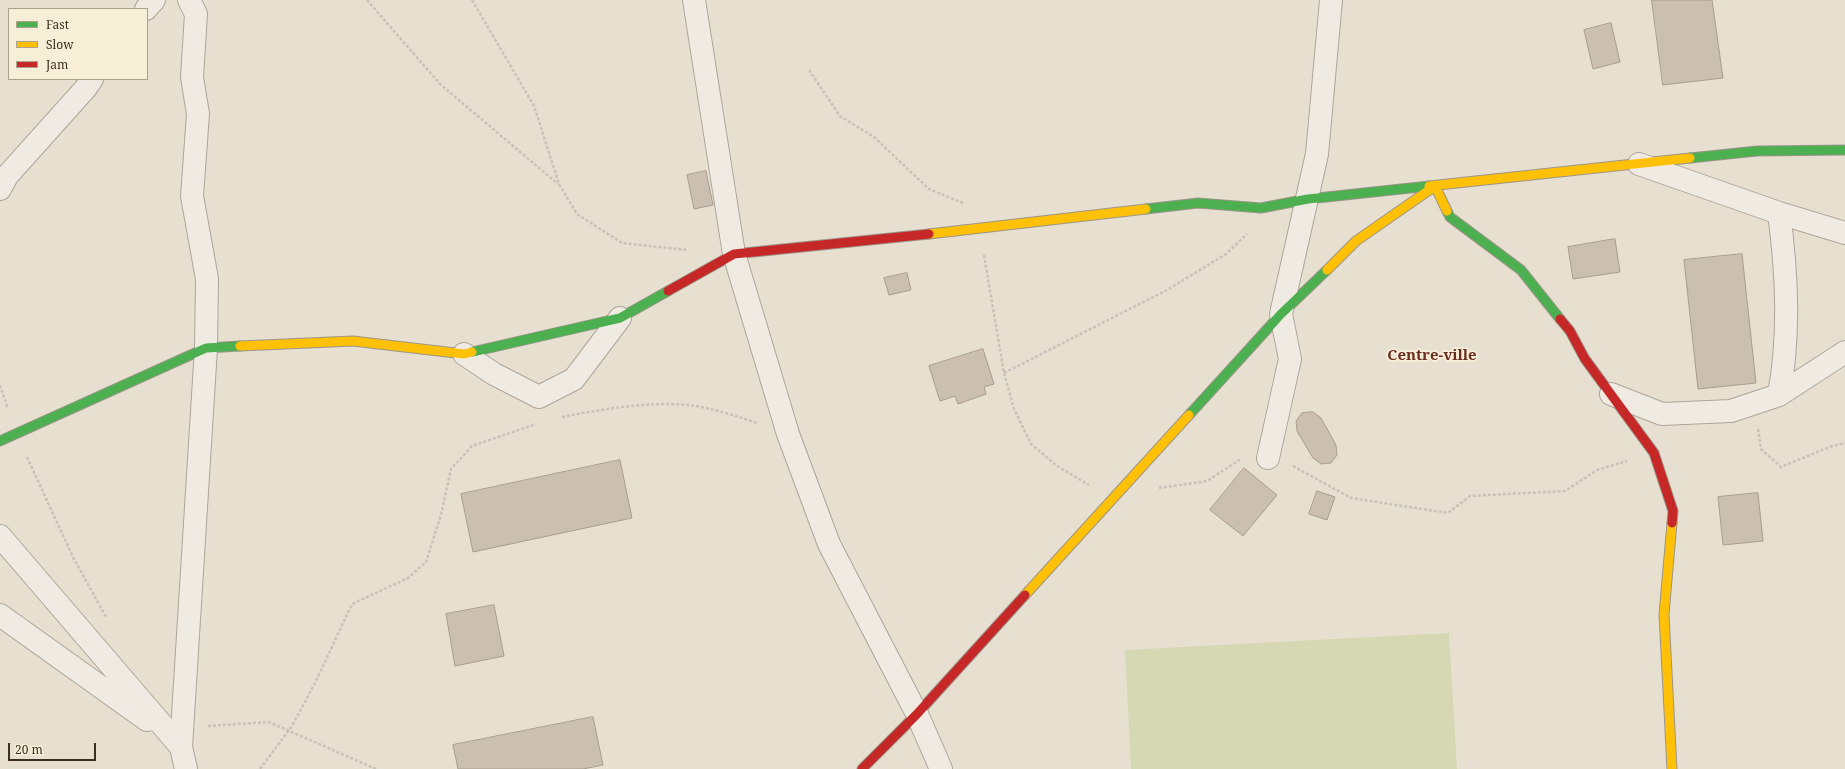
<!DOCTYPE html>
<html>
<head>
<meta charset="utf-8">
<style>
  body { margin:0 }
  #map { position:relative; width:1845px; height:769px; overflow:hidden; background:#e7e0d1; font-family:"Noto Serif",serif }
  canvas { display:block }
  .legend { position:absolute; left:8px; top:8px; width:140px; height:72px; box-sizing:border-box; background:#f7eed8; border:1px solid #ada18e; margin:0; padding:5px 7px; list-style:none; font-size:12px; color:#3d2e20 }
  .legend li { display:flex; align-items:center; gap:8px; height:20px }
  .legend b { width:20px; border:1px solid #ada18e }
  .scale { position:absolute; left:8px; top:743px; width:88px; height:18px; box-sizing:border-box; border:2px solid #3d2e20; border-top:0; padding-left:5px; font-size:12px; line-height:14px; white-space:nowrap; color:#3d2e20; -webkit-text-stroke:3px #f7eed8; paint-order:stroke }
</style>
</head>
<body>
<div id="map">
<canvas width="1845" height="769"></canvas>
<ul class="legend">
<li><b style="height:5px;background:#4caf50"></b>Fast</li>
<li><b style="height:5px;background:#ffc107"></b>Slow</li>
<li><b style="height:5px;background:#c62828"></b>Jam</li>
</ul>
<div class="scale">20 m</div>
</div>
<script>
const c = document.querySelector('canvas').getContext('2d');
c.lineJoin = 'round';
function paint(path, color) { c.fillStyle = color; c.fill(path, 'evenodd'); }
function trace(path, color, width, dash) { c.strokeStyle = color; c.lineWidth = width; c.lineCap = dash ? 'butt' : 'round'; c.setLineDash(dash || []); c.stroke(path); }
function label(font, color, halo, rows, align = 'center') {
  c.font = font + ' "Noto Serif",serif'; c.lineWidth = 3.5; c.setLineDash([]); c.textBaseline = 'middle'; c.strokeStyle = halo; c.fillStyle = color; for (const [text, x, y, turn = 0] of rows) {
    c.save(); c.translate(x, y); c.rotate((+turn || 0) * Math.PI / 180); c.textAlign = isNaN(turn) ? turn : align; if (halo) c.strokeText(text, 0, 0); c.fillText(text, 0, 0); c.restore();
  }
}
paint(new Path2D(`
  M1449,633L1457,769H1131L1125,650Z`), '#d6d7b3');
const building = new Path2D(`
  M1652,0H1712L1723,78L1663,85Z
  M1611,23L1620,62L1593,69L1584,30Z
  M706,171L713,205L694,209L687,175Z
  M1615,239L1620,272L1573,279L1568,247Z
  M1742,254L1756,383L1698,389L1684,260Z
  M907,273L911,290L889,295L884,278Z
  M983,349L994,384L984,387L986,394L958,404L955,396L940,401L929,366Z
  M1313,412L1321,418L1336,445L1337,455L1331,463L1321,464L1313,458L1297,431L1296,421L1302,413Z
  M620,460L632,518L473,552L461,494Z
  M1244,468L1277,495L1243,536L1210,510Z
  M1317,491L1335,497L1327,520L1309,514Z
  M1758,493L1763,541L1723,545L1718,497Z
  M494,605L504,656L455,666L446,614Z
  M593,717L603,765L583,769H458L453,745Z`);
paint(building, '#cbbfb2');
trace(building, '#a89c90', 1);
const street = new Path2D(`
  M694,0L734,254L788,434L829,544L917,714L941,769
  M146,9L154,0
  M1639,164L1779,213L1845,233
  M0,189L7,176L85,89L92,79
  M1779,213C1787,274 1790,334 1779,395
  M464,354L494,374L539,397L574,379L620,318
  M1611,394L1662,414L1731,411L1779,395L1845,352
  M1268,458L1290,359L1281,314L1317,154L1331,0
  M0,536L181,747
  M0,615L147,720
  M186,769L181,747L206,348L207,279L192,196L198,114L192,77L196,14L189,0`);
const fast = new Path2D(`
  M1690,158L1757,151L1845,150
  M1146,209L1198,203L1261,208L1308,199L1429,186
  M1447,211L1450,217L1521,270L1560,319
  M472,352L620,318L668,291
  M1189,415L1281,314L1327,270
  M0,441L206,348L240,346`);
const slow = new Path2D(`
  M1429,186L1690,158
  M929,234L1146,209
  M1327,270L1356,241L1435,186L1447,211
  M240,346L353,341L464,354L472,352
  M1672,523L1664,614L1672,769
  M1025,595L1189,415`);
const jam = new Path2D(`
  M668,291L734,254L929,234
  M1560,319L1570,331L1585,359L1654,453L1673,511L1672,523
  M862,769L917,714L1025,595`);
trace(street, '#ada599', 24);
trace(fast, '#9c958a', 11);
trace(slow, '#9c958a', 11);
trace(jam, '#9c958a', 11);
trace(new Path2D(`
  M367,0L440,84L558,184
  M472,0L534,106L559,184L577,214L622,243L687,250
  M809,70L840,116L874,137L929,189L963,203
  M984,255L1004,373L1014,409L1031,444L1057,466L1089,485
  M1004,373L1167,290L1226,254L1247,234
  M0,385L8,409
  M562,417C603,409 654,400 696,406C717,410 737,416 757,423
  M1758,429L1761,449L1781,467L1832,446L1845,443
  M27,457L73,557L106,617
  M1293,466L1351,498L1448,513L1470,496L1565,491L1597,470L1627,461
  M1159,488L1207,481L1241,459
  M208,726L269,722L376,769
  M260,769L292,726L315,683L352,604L408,578L426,562L441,515L451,469L472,446L536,424`), '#c8c2b9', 2.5, [3, 2]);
trace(street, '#efebe3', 22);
trace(fast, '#4caf50', 9);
trace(slow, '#ffc107', 9);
trace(jam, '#c62828', 9);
label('bold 15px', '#6b2e1e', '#f7eed8', [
  ["Centre-ville",1432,356]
]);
</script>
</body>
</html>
